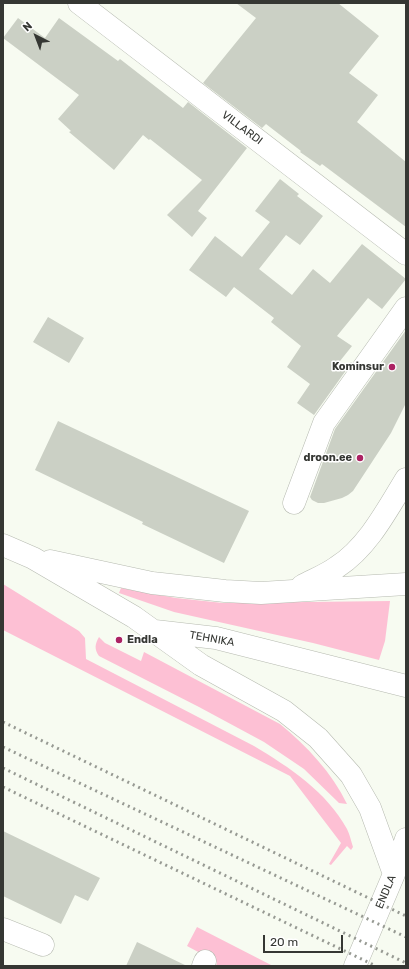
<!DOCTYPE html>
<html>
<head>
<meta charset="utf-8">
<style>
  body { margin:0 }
  #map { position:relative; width:409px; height:969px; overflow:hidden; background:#f7fbf1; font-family:Rubik,sans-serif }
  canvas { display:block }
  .frame { position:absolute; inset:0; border:4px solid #353733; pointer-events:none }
  .north { position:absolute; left:16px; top:16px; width:40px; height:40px; -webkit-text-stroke:3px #fff; paint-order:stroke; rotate:318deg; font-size:11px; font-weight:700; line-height:16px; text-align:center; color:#353733 }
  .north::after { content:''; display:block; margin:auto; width:14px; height:18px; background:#353733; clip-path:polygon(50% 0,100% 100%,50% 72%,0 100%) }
  .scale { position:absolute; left:263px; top:935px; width:80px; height:18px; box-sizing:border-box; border:2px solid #353733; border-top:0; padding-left:5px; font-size:12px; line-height:14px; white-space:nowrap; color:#353733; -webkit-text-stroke:3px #fff; paint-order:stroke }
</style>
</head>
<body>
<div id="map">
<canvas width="409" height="969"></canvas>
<div class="frame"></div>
<div class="north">N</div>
<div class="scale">20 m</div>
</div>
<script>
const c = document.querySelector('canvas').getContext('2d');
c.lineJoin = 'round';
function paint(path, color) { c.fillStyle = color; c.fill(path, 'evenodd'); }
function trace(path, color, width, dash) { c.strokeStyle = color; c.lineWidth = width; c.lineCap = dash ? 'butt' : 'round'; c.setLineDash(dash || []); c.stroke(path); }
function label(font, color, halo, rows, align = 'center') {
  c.font = font + ' Rubik,sans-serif'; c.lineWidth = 3; c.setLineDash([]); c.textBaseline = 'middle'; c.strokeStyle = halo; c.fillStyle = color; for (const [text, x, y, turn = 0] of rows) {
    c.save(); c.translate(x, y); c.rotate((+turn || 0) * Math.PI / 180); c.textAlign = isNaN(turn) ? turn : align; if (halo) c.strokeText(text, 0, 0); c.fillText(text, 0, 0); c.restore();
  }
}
paint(new Path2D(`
  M3,584L79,631L85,638L86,659L254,746C289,767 327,792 347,829C350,835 351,841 353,847L351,850L347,846L331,865L329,864L341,843L290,776L3,630Z
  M121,588L176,598L223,603L390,601L385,641L379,660L313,643L174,612L119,593Z
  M99,637L105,643L141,661L144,652L280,724C307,746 332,773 347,804L339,803L304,769L264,742L199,707L99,656C94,649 95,644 99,637Z
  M197,927L273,966H216L217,962L187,946Z`), '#fdc0d4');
paint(new Path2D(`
  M236,3H338L379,36L349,73L378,95L357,122L406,162V227L322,164L320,166L300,152L301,151L266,124L262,128L203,83L256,18Z
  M18,18L45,38L59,18L118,61L120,59L183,108L188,102L247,148L198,211L207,218L192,237L167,215L202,180L150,139L149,140L143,135L114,170L69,132L71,131L58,119L79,95L3,38Z
  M280,179L299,194L297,196L323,216L300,245L286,235L259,269L292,295L313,269L330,283L362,244L406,279L382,309L368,298L337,336L352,346L332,371L352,362L314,415L297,403L310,384L287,367L301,346L271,322L274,318L234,287L226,297L189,270L215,236L242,257L270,222L255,211Z
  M48,317L84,338L69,363L33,342Z
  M406,330V403L391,433L353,491L348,495L342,498L324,503H318L312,500L310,497L335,429Z
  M58,421L249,511L224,563L142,524L143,522L35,470Z
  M3,831L100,878L88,901L75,895L61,924L3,896Z
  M137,942L187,966H126Z`), '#cbd0c5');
const minor = new Path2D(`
  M79,3L406,254
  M294,503L324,423L406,308
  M3,929L43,945
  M203,966L205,961`);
const major = new Path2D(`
  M3,545L33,558L134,617L201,665L284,711L318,738L351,775L370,808L394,874
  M50,561L152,583L225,591L261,593L406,584
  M302,586C313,580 326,575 337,567C368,547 387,510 406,479
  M155,631L216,638L406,686
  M355,966L394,874L406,839`);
trace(minor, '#b6bab0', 23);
trace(major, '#b6bab0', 23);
trace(minor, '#fff', 22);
trace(major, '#fff', 22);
trace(new Path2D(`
  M3,722L406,916
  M3,747L406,937
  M3,768L406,963
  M3,787L376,966`), '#979a93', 3, [2, 4]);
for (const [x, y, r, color] of [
  [392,367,4,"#ac2263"],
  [360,458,4,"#ac2263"],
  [119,640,4,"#ac2263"]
]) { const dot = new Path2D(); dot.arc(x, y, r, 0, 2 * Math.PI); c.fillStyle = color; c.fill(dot); trace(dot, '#fff', 1.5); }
label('11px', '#353733', '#fff', [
  ["VILLARDI",242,128,37],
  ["TEHNIKA",212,639,10],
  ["ENDLA",386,892,-67]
]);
label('bold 11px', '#353733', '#fff', [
  ["Kominsur",384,367],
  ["droon.ee",352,458],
  ["Endla",127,640,"left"]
], 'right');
</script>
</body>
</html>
